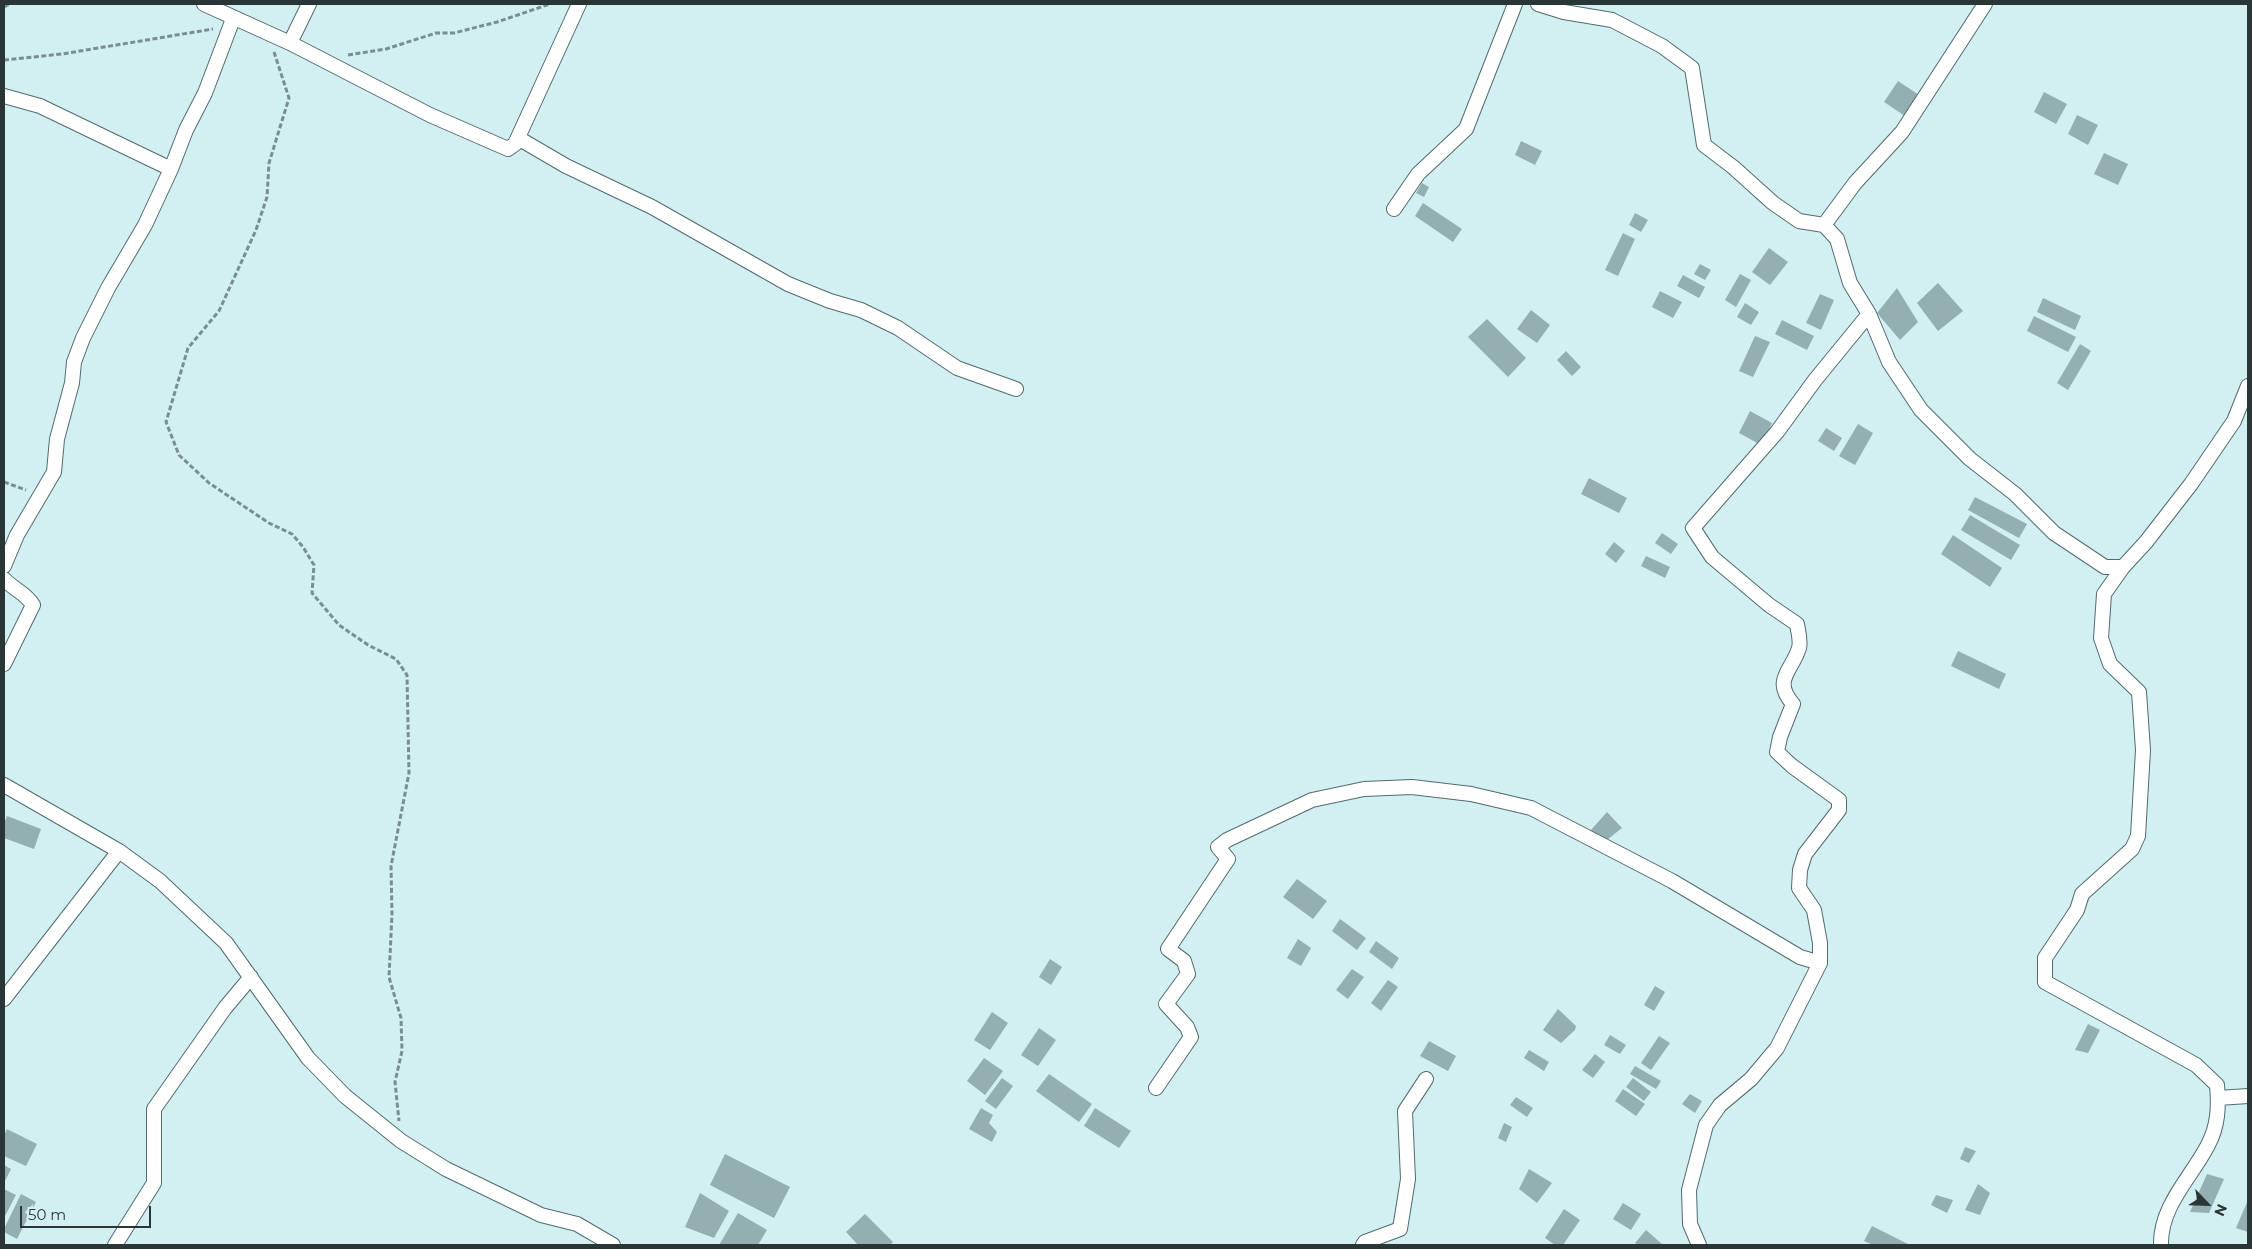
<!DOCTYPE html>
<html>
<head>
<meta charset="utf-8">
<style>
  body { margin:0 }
  #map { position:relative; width:2252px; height:1249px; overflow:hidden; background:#d2eff2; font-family:Montserrat,sans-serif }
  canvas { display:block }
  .frame { position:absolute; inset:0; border:5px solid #2a3536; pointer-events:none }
  .north { position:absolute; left:2182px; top:1179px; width:50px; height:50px; -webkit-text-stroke:4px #d2eff2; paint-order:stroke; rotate:114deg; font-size:14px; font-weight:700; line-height:20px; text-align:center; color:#2a3536 }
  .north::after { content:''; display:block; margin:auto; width:18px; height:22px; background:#2a3536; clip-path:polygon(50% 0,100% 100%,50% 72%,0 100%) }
  .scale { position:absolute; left:20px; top:1206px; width:131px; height:22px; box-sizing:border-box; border:2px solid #2a3536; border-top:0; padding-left:6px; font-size:15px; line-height:18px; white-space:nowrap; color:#2a3536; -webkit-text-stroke:4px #d2eff2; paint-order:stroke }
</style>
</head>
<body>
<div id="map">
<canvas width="2252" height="1249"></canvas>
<div class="frame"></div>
<div class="north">N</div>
<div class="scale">50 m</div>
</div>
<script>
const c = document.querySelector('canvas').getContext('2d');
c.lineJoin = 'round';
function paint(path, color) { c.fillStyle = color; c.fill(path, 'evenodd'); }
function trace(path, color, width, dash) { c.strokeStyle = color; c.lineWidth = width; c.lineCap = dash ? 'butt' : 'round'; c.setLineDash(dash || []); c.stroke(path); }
paint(new Path2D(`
  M1898,81L1922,97L1908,118L1884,102Z
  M2044,92L2067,104L2056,124L2034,112Z
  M2077,115L2098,125L2088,145L2068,134Z
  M1521,141L1542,151L1535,165L1515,155Z
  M2104,153L2128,164L2118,185L2094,174Z
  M1422,183L1429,187L1424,197L1416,193Z
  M1423,203L1462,229L1453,242L1415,216Z
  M1635,213L1648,220L1641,232L1629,225Z
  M1623,233L1635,239L1618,276L1605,270Z
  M1769,248L1788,262L1770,285L1752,272Z
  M1700,264L1711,270L1705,280L1694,274Z
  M1740,274L1751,280L1736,307L1725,300Z
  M1683,275L1705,287L1699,298L1677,286Z
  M1938,283L1963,311L1938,331L1917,303Z
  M1897,288L1918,322L1900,340L1877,313Z
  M1660,291L1682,302L1673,318L1652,307Z
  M1820,294L1834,300L1821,330L1806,323Z
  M2043,298L2081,316L2075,330L2037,312Z
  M1745,303L1759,312L1751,325L1737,317Z
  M1531,310L1550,325L1537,343L1517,329Z
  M2034,316L2076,337L2068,352L2027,331Z
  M1487,319L1526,358L1508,377L1468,337Z
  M1782,320L1814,336L1807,350L1775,334Z
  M1755,336L1770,342L1753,377L1739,371Z
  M2080,344L2091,351L2068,390L2057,383Z
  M1566,351L1581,367L1572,376L1557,360Z
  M1750,411L1772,423L1761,445L1739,433Z
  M1858,424L1873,433L1855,465L1839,456Z
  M1826,428L1842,438L1834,451L1818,441Z
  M1589,478L1627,498L1619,513L1581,494Z
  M1975,497L2027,524L2019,538L1968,510Z
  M1970,515L2020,545L2011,560L1961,530Z
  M1662,533L1678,544L1671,554L1655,543Z
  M1953,535L2002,568L1990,587L1941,554Z
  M1614,542L1625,551L1616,563L1605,554Z
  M1646,556L1670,567L1665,578L1641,566Z
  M1958,651L2006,674L1999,689L1951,666Z
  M1607,812L1622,828L1603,843L1591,830Z
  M7,816L41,829L34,849L4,838V824Z
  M1297,879L1327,901L1313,919L1283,897Z
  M1340,919L1366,938L1357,950L1332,931Z
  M1298,939L1311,948L1301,966L1287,958Z
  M1376,941L1399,958L1392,969L1369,952Z
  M1050,959L1062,967L1051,985L1039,977Z
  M1352,969L1364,977L1348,999L1336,990Z
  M1388,980L1398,987L1381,1011L1371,1003Z
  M1655,986L1665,992L1654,1011L1644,1005Z
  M1558,1009L1576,1026L1575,1030L1561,1043L1543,1030Z
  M992,1012L1008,1023L990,1050L974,1040Z
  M2088,1024L2100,1030L2088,1053L2075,1050Z
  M1039,1028L1056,1040L1038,1066L1021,1055Z
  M1610,1035L1626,1045L1620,1054L1604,1045Z
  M1659,1036L1670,1043L1651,1070L1641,1063Z
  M1429,1041L1456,1056L1448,1071L1420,1056Z
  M1529,1050L1549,1062L1544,1071L1524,1058Z
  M1595,1054L1605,1062L1593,1078L1582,1070Z
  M984,1058L1003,1071L985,1095L967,1081Z
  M1635,1066L1661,1081L1656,1089L1630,1074Z
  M1049,1074L1092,1104L1079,1122L1036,1091Z
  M1002,1078L1013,1086L996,1109L985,1101Z
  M1633,1078L1651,1092L1644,1101L1626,1087Z
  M1623,1089L1645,1104L1636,1116L1615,1101Z
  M1690,1094L1702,1101L1695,1113L1682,1104Z
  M1516,1097L1533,1108L1527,1117L1510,1105Z
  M981,1108L993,1115L989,1123L997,1132L992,1142L969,1129Z
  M1095,1108L1131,1131L1119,1148L1084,1126Z
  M1504,1123L1512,1127L1506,1142L1498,1138Z
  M7,1129L37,1144L26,1166L4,1156V1135Z
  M1965,1147L1976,1151L1969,1163L1960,1159Z
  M725,1154L790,1187L774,1218L710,1185Z
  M4,1165L11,1169L4,1183Z
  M1529,1169L1552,1183L1537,1203L1519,1189Z
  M2207,1174L2224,1179L2209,1213L2190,1212Z
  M1978,1184L1990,1193L1980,1215L1965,1210Z
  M4,1189L16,1195L4,1218Z
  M700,1193L729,1211L714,1238L685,1227Z
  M21,1194L36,1202L17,1239L4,1232V1229Z
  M1936,1195L1953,1200L1947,1213L1931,1205Z
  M2248,1200V1232L2236,1228Z
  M1623,1203L1641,1214L1631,1230L1613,1219Z
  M1564,1209L1580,1220L1563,1245H1555L1545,1238Z
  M738,1213L767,1230L758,1245H719Z
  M865,1214L893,1242L890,1245H858L846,1232Z
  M1872,1226L1910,1245H1873L1864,1241Z
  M1646,1230L1663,1245H1638L1635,1243Z`), '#93afb1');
const street = new Path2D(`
  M204,4L290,43L309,4
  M1538,4L1564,12L1612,20L1662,46L1692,68L1704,145L1733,167L1773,203L1799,221L1824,225L1855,183L1902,132L1985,4
  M290,43L430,115L508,149L515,144L579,4
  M4,96L40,106L171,169
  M518,138L566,166L652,207L788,284L830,301L861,310L898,328L957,368L1016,389
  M1394,209L1418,174L1466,129L1515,4
  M1824,225L1837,239L1850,283L1869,314
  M4,566L17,535L54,472L57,439L72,383L74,362L83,338L108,288L145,225L171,169L186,130L205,93L233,19
  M2123,567L2104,594L2101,638L2110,664L2139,692L2143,750L2138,836L2132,849L2082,894L2077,910L2045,958V982L2196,1065L2217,1085C2219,1107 2218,1126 2208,1145C2191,1178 2160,1206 2161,1245
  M4,579C13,589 26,593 33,605L4,664
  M4,785L119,851L160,881L226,943L308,1058L345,1096L401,1141L446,1169L541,1215L577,1224L613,1245
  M4,999L119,851
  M1156,1088L1191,1037L1187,1027L1166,1004L1188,974L1184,961L1168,949L1228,859L1218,847L1227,840L1312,800L1364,789L1412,787L1471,794L1531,808L1672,881L1800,957L1820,963
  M2218,1098L2248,1096
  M115,1245L154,1183V1109L225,1008L251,977
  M1363,1245L1365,1242L1400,1229L1408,1179L1405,1111L1426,1079
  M1699,1245L1690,1224L1689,1190L1706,1125L1720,1105L1751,1079L1777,1048L1820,963V943L1814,910L1799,888L1800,870L1805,854L1839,810V800L1792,766L1777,752L1780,737L1793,704C1772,680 1792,671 1799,648C1801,641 1798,631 1797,624L1769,605L1712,557L1693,528L1777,432L1815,380L1869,314L1889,362L1921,410L1970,459L2015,494L2054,533L2105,567H2123L2146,542L2191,484L2234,421L2248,386`);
trace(street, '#516b6e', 16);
trace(new Path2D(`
  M4,7L10,4
  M274,52L289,98L269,163L267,197L256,230L219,311L188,348L166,422L179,455L209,483L269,523L292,534L303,547L314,565L312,593L339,625L368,645L396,659L407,675L409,773L391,866L392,914L389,977L401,1018L402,1051L395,1082L399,1121
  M348,55L386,49L436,33H454L497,22L550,4
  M4,60L62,54L213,29
  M4,482L26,490`), '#7a8e90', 3, [5, 2.5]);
trace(street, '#fff', 14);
</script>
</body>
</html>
